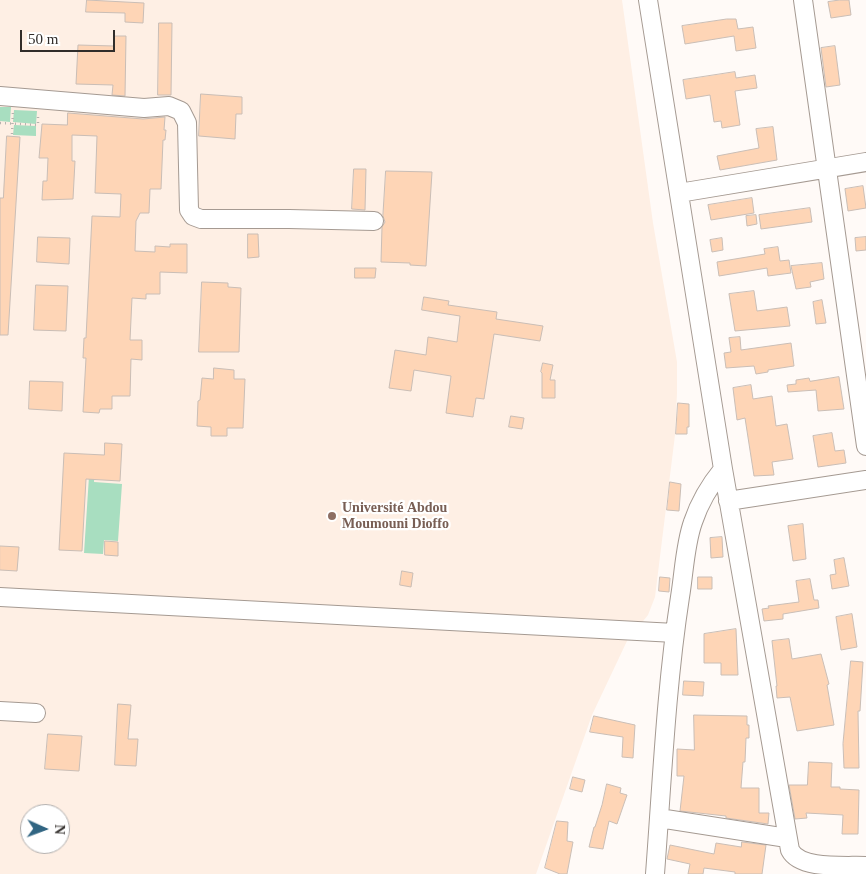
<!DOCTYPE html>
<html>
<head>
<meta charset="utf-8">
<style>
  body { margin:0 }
  #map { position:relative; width:866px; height:874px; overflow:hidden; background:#fffaf7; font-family:"Times New Roman",serif }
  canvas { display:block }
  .north { position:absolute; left:20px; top:804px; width:50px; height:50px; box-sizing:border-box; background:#fff; border:1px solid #adabaa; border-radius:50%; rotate:92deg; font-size:14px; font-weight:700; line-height:20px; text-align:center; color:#312d2a }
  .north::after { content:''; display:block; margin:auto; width:18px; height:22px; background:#316582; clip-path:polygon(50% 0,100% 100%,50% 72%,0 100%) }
  .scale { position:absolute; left:20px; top:30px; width:95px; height:22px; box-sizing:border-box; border:2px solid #312d2a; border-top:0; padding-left:6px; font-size:15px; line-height:18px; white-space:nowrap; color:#312d2a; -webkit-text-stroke:4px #fff; paint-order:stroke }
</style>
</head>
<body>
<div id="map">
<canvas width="866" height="874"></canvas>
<div class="north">N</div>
<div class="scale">50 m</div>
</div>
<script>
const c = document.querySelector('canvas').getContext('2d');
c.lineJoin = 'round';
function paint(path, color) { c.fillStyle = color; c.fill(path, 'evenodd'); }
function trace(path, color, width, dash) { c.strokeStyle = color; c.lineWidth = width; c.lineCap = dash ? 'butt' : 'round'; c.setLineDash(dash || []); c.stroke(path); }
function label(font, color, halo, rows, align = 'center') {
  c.font = font + ' "Times New Roman",serif'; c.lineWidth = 4.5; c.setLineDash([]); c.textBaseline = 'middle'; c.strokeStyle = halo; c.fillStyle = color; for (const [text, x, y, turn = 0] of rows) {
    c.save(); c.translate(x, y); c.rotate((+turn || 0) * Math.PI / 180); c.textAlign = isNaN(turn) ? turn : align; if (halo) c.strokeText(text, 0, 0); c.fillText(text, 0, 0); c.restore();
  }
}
paint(new Path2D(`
  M0,0H622L653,223L677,362V393L675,435L655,597L648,615L627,641L592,715L536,874H0ZM30,814H60V844H30Z`), '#feefe4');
paint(new Path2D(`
  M0,107H11L10,122L0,121Z
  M14,110L37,111L36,124L13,122Z
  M14,125L36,126V136L13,135Z
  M90,461L95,466L94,482L122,484L118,541L104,540L103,554L84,553Z`), '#a8dec0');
const building = new Path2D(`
  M87,0L144,3L143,23L125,22V13L86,12Z
  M840,0H849L851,15L831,18L828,2Z
  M727,19H736L738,29L753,27L756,48L736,51L734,36L685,44L682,26Z
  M159,23H172L171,95H158Z
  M114,36H126L125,96L112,95L113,85L76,84L78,45L114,46Z
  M835,46L840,85L826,87L821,48Z
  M735,72L736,78L755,75L757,88L735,91L740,125L722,128L721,121L714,122L710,95L686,99L683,80Z
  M201,94L242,97V114H236L235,139L199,136Z
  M68,113L143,119L165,117L164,130H166L165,140H163L161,189H150L149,213H140L136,221L135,251L155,252V246L170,247V244H187V273L160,272V294H146V299L132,298L130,340H142V360L131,359L130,396H112V409H100L99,413L83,412L86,358H83L84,338H86L92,216L120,217L121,194L95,193L97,136L72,135V161H75L73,199L42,200L43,181H47L48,158H39L42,124L67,125Z
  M773,127L777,160L720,170L717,156L759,148L756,129Z
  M7,136L20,137L8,335H0V198H3Z
  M354,169H366L365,210L352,209Z
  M386,171L432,172L426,266L410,265V263L381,262L382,227L385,222L383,216Z
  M863,186L866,208L848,211L845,189Z
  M752,198L754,213L711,220L708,205Z
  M810,208L812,222L761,229L759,215Z
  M756,215L757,224L747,226L746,216Z
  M248,234H258L259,257L248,258Z
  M38,237L70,238L69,264L37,262Z
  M866,237V250L856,251L855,238Z
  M722,238L723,250L712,252L710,240Z
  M778,247L780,261L789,260L791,273L768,276L767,268L719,276L717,262L765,254L764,249Z
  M822,263L824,279L810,282L811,287L796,289L791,266Z
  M355,268H376L375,278H355Z
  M202,282L228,283V287L241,288L239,352H199Z
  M36,285L68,286L66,331L34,330Z
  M754,291L757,311L787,307L790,326L735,331L729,294Z
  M424,297L449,301L448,305L497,312L496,319L543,326L540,341L494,334L484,399L476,398L473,417L446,413L451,376L414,370L411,391L389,388L395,350L426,355L428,337L457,342L460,316L422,310Z
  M822,300L826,323L816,324L813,302Z
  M740,337L741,350L791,343L794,366L768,370V372L756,374L754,366L726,368L724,353L731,352L729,338Z
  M543,363L553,365L550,380H555V398H542V373L541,372Z
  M214,368L234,370V379H245L243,428H227V436H211V427L197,426L198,401L200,400L202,378L213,379Z
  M839,377L844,409L818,411L816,390L788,392L787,385L796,384V380L809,378L810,381Z
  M30,381L63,382L62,411L29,409Z
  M751,385L753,399L772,396L776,426L787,424L793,459L772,462L774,475L754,476L745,418L737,420L733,388Z
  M678,403L689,404V427H687V434H676Z
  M511,416L524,418L522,429L509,427Z
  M832,433L835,451L844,450L846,463L818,467L813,436Z
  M105,443L122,444L120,481L86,479L82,551L59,550L64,453L104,455Z
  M670,482L681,484L679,511L667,510Z
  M803,524L806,559L793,561L788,526Z
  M722,537L723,557L711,558L710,538Z
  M105,541L118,542V556L105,555Z
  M0,546L19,547L17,571L0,570Z
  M844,558L849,586L832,589L830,575L836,574L834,560Z
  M402,571L413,573L411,587L400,585Z
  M660,577L670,578L669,592L659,591Z
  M698,577H712V589H698Z
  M810,579L814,600H818L819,608L783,614V619L764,621L762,609L769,608L768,606L799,602L796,581Z
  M852,614L857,647L841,650L836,617Z
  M736,629L738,675H721V663H704V634Z
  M789,639L792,659L821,654L829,684L827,685L834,725L797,731L790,697L777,698L776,686H777L772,641Z
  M851,661L863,662L860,711H858L859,768H844L843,744Z
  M684,681L704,682L703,696L683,695Z
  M118,704L131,705L128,739H138L136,766L115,765Z
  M694,715L747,716V725H749V738H746L745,762H743L741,788H759V813H769L768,824L726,818V816L680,811L684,776H677V749L694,750Z
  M594,716L635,725L633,758L622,757L623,737L590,732Z
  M48,734L82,736L79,771L45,769Z
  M809,762L832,763L831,787H840V789L859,790L858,834H842L843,815L806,813L807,818L795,819L789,785H807Z
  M573,777L585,780L582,792L570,789Z
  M607,784L621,788L620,793L627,795L617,824L609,821L603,849L589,847L594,827H595L602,805Z
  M557,821L568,822L567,841L573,842L567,874H560L545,868Z
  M742,842L766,845L762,874H735V872L704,868L703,874H688L690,864L667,859L670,845L714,854L716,843L741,847Z`);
paint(building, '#fed5b6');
trace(building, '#cabeb6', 1);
const minor = new Path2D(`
  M648,0L723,469L790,850C800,870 846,865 866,866
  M803,0L866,446
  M0,96L144,108L169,106L181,111L187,123L189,210L193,216L201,219H289L374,221
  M679,193L866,162
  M728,501L866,480
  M0,597L675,633
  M0,711L36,713
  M659,818L787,838
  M655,874C662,782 666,688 680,597C684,573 685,544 693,522C700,501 709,486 723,469`);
trace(minor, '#a59a92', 20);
trace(new Path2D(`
  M0,123L38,125V115
  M12,134L13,111`), '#b6b2af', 2.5, [1, 4]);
trace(minor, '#fff', 18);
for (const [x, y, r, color] of [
  [332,516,5,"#8d6e63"]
]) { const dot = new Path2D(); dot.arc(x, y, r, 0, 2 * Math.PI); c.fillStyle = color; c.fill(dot); trace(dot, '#fff', 2); }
label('bold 14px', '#785e54', '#fff', [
  ["Université Abdou",342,508],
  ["Moumouni Dioffo",342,524]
], 'left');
</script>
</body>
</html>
